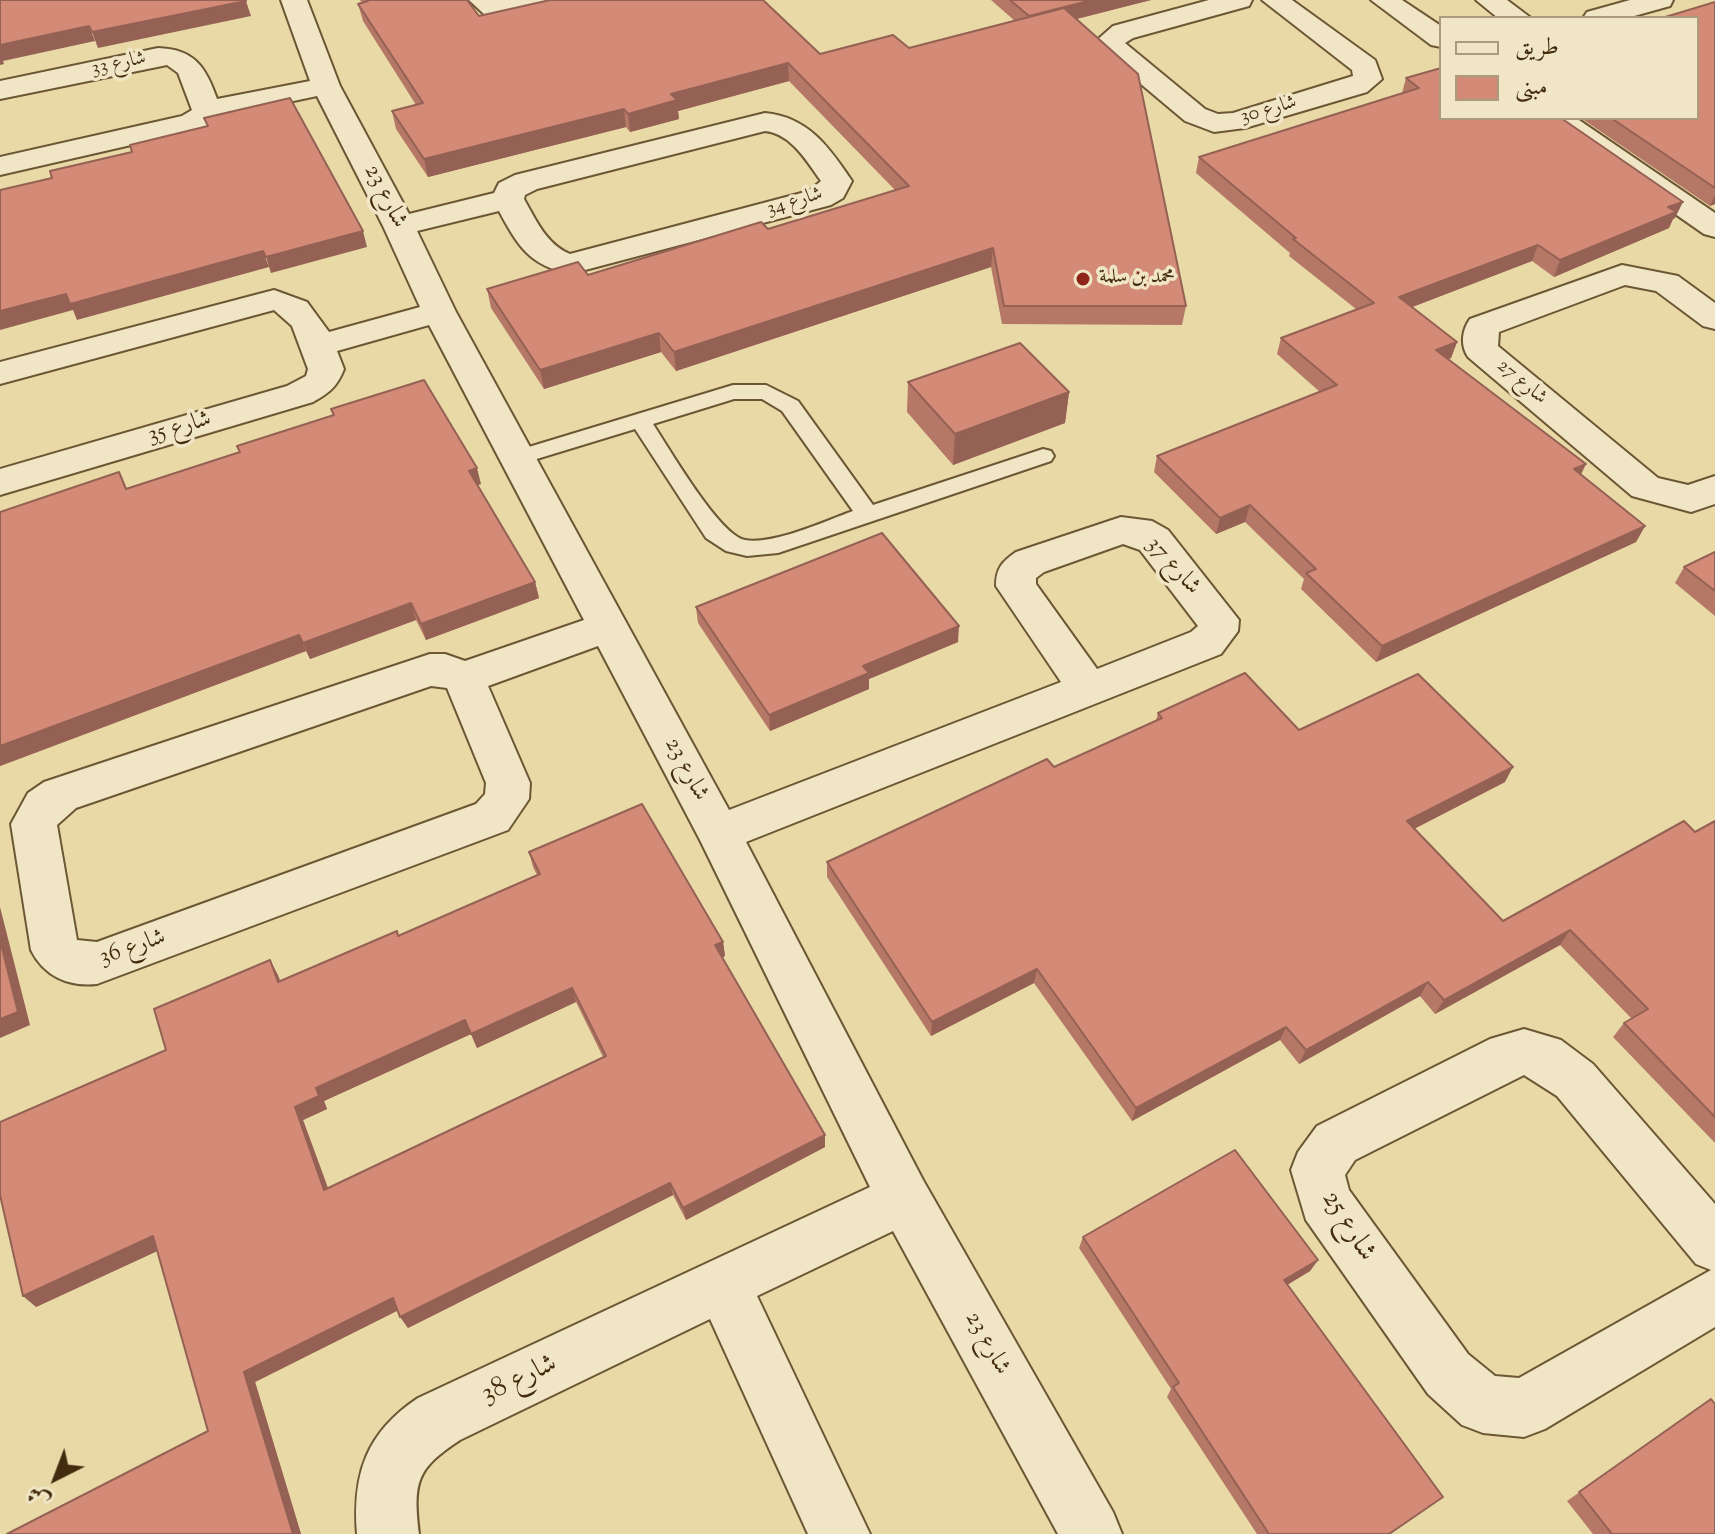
<!DOCTYPE html>
<html>
<head>
<meta charset="utf-8">
<style>
  body { margin:0 }
  #map { position:relative; width:1715px; height:1534px; overflow:hidden; background:#e8d9a6; font-family:"Sorts Mill Goudy",Amiri,serif }
  canvas { display:block }
  .legend { position:absolute; left:1439px; top:16px; width:260px; height:104px; box-sizing:border-box; background:#f0e6c5; border:2px solid #ab9b7c; margin:0; padding:10px 14px; list-style:none; font-size:24px; color:#432b0e }
  .legend li { display:flex; align-items:center; gap:16px; height:40px }
  .legend b { width:40px; border:2px solid #ab9b7c }
  .north { position:absolute; left:16px; top:1438px; width:80px; height:80px; -webkit-text-stroke:6px #f0e6c5; paint-order:stroke; rotate:222deg; font-size:22px; font-weight:700; line-height:32px; text-align:center; color:#432b0e }
  .north::after { content:''; display:block; margin:auto; width:28px; height:36px; background:#432b0e; clip-path:polygon(50% 0,100% 100%,50% 72%,0 100%) }
</style>
</head>
<body>
<div id="map">
<canvas width="1715" height="1534"></canvas>
<ul class="legend">
<li><b style="height:10px;background:#f0e6c5"></b>طريق</li>
<li><b style="height:22px;background:#d38b78"></b>مبنى</li>
</ul>
<div class="north">ش</div>
</div>
<script>
const c = document.querySelector('canvas').getContext('2d');
c.lineJoin = 'round';
function trace(path, color, width, dash) { c.strokeStyle = color; c.lineWidth = width; c.lineCap = dash ? 'butt' : 'round'; c.setLineDash(dash || []); c.stroke(path); }
function paint(path, color) { c.fillStyle = color; c.fill(path, 'evenodd'); }
function label(font, color, halo, rows, align = 'center') {
  c.font = font + ' "Sorts Mill Goudy",Amiri,serif'; c.lineWidth = 7; c.setLineDash([]); c.textBaseline = 'middle'; c.strokeStyle = halo; c.fillStyle = color; for (const [text, x, y, turn = 0] of rows) {
    c.save(); c.translate(x, y); c.rotate((+turn || 0) * Math.PI / 180); c.textAlign = isNaN(turn) ? turn : align; if (halo) c.strokeText(text, 0, 0); c.fillText(text, 0, 0); c.restore();
  }
}
const lane = new Path2D(`
  M733,385H766L798,401L873,505L1043,449L1051,451L1054,456L1051,461L778,553L747,556L726,551L706,538L635,429L517,465L509,463L506,458L509,453ZM734,399H762L782,411L853,511C825,521 774,545 745,540C719,535 669,448 653,424Z`);
const street = new Path2D(`
  M281,0H307L340,86L409,214L494,193L499,183L515,175L765,113C808,117 829,147 852,181L843,198L831,205L570,274C529,265 518,246 499,211L417,231L456,312L729,810L1061,682L996,586C996,568 1002,562 1016,552L1121,517L1152,521L1168,530L1239,620L1238,631L1221,654L746,842L923,1180L1113,1512L1122,1534H1058L893,1231L757,1296L870,1534H808L710,1319L460,1440C416,1469 413,1482 419,1534H357C352,1473 367,1432 418,1398L870,1187L700,840L598,646L488,686L530,783L529,799L508,830L97,984C68,987 44,976 31,950L11,824L28,793L44,782L430,654H445L465,661L584,620L429,325L337,351L344,369C337,387 329,393 313,402L0,495V469L287,386L306,376L308,369L292,326L274,310L0,384V362L274,290L307,302L329,332L420,307L383,226L317,96L218,117L212,125L201,129L0,175V157L182,116L192,110L178,73L167,65L0,99V81L158,48C194,49 206,67 217,99L310,81ZM765,131C792,134 807,162 821,181L809,191L570,254C546,244 536,220 524,199L525,195L537,189ZM1123,544L1140,550L1198,626L1191,632L1097,669L1036,584V578L1044,572ZM431,686L447,688L486,783L485,794L476,804L97,942L77,940L57,825L76,808Z
  M469,0H559L556,6L495,17L485,15Z
  M1209,0H1252L1249,6L1133,38L1125,43L1205,109L1218,114L1233,113L1353,76L1352,70L1262,0H1292L1375,60L1382,79L1367,92L1245,128L1214,132L1185,121L1098,48L1097,40L1113,26Z
  M1371,0H1402L1441,26V47L1431,45Z
  M1476,0H1507L1531,18H1498Z
  M1630,0H1673L1670,6L1627,18H1583L1587,12Z
  M1541,118H1576L1715,213V237L1704,234L1546,124Z
  M1622,265L1678,276L1715,303V329L1703,326L1656,291L1625,285L1499,332L1498,346L1658,478L1688,485L1715,476V504L1691,512L1632,496L1468,357C1460,345 1462,330 1470,319Z
  M1524,1029L1561,1040L1593,1064L1715,1204V1327L1545,1429L1524,1437L1483,1433L1462,1425L1428,1394L1306,1220L1291,1170L1298,1152L1317,1126L1490,1039ZM1524,1075L1557,1096L1696,1264L1711,1270L1519,1378L1495,1376L1468,1354L1349,1190L1345,1175L1355,1160Z`);
trace(lane, '#6c5634', 4);
trace(street, '#6c5634', 4);
paint(lane, '#f0e6c5');
paint(street, '#f0e6c5');
paint(new Path2D(`
  M360,0H467L479,16L820,54L909,48L1015,21L991,0H1151L1077,19L1186,306L1182,325L1002,324L991,267L676,371L661,352L544,389L491,308L487,289L588,275L768,229L895,190L789,81L678,111L679,119L630,132L626,127L428,177L396,129L392,111L416,105L363,21L358,4L362,3Z
  M1715,2V204L1710,206L1581,118H1697Z
  M1406,78L1675,218L1673,219L1669,228L1554,277L1532,261L1412,307L1457,342L1451,358L1448,359L1581,475L1645,526L1636,542L1376,662L1301,589L1304,579L1245,522L1216,534L1154,472L1157,456L1320,392L1277,354L1281,338L1356,309L1289,256L1290,253L1196,173L1199,157L1402,93Z
  M908,382L1069,392L1065,423L953,465L907,412Z
  M331,409L481,484L477,485L535,582L539,598L426,640L416,620L310,659L306,651L0,766V512L127,488L240,452L333,415Z
  M1715,552V616L1675,583L1684,567Z
  M696,607L958,642L869,679V689L770,731L698,623Z
  M1158,713L1299,730L1505,782L1414,829L1503,921L1695,832L1715,821V1143L1613,1037L1624,1023L1632,1019L1560,945L1435,1014L1420,996L1299,1064L1280,1040L1132,1121L1034,983L931,1036L827,877V862L1054,767L1156,721Z
  M529,852L723,942L725,956L722,957L825,1135V1147L686,1220L673,1195L408,1328L398,1310L255,1382L301,1534H7L208,1431L157,1251L36,1307L166,1050L270,960L280,981L398,936L537,875L533,867ZM576,1002L603,1057L328,1188L303,1120L327,1109L324,1101L471,1034L477,1048Z
  M1083,1237L1318,1260L1310,1271L1287,1285L1443,1497L1390,1534H1257L1167,1397L1171,1389L1079,1248Z
  M1711,1399L1715,1534H1593L1567,1501Z`), '#b57867');
paint(new Path2D(`
  M1092,0H1151L1028,31L1029,16Z
  M246,1L251,16L98,48L92,32Z
  M89,26L95,41L3,61L4,64L0,65V45Z
  M788,63L789,81L678,111L679,119L630,132L628,114L671,94Z
  M624,109L626,127L428,177L424,159Z
  M1715,195V204L1710,206Z
  M1683,202L1675,218L1673,219L1669,228L1554,277L1560,260L1668,207Z
  M363,231L367,247L271,273L266,257Z
  M1538,245L1532,261L1394,314L1399,297Z
  M993,248L991,267L676,371L674,352Z
  M263,251L269,267L77,320L73,310L0,330V311L66,294Z
  M659,333L661,352L544,389L540,370Z
  M1457,342L1451,358L1430,367L1436,350Z
  M1069,392L1065,423L953,465L955,434Z
  M1586,464L1578,481L1574,469Z
  M477,468L481,484L473,487L469,471Z
  M1250,505L1245,522L1216,534L1220,518Z
  M1645,526L1636,542L1376,662L1382,646Z
  M535,582L539,598L426,640L421,624Z
  M411,603L416,620L310,659L303,643Z
  M959,626L958,642L869,679V689L770,731L769,715L863,666Z
  M299,635L306,651L0,766V746Z
  M1513,767L1505,782L1400,836L1407,821Z
  M0,907L30,1025L0,1038Z
  M1570,930L1560,945L1435,1014L1444,1000Z
  M723,942L725,956L717,960L715,945Z
  M270,960L278,975L286,996L278,982Z
  M1037,969L1034,983L931,1036L932,1022Z
  M1428,982L1420,996L1299,1064L1306,1050Z
  M572,988L576,1002L477,1048L471,1034Z
  M465,1020L471,1034L324,1101L327,1109L303,1120L333,1202L324,1190L295,1107L316,1088Z
  M1286,1027L1280,1040L1132,1121L1136,1108Z
  M825,1135V1147L686,1220L683,1208Z
  M670,1183L673,1195L408,1328L400,1317Z
  M153,1236L164,1248L36,1307L23,1296Z
  M1318,1260L1310,1271L1277,1291L1284,1280Z
  M393,1298L401,1309L255,1382L301,1534H293L244,1372Z`), '#946154');
const building = new Path2D(`
  M0,0H245L246,1L92,32L89,26L0,45Z
  M367,0H467L479,16L550,0H763L820,54L893,35L909,48L1064,8L1138,74L1186,306H1004L993,248L674,352L659,333L540,370L487,289L578,262L588,275L761,222L768,229L909,186L788,63L671,94L677,100L628,114L624,109L424,159L392,111L423,103L358,4L368,1Z
  M1010,0H1092L1029,16Z
  M1715,2V188L1611,118H1697V18H1662Z
  M1441,68V118H1561L1683,202L1668,207L1676,212L1560,260L1538,245L1399,297L1457,342L1436,350L1586,464L1574,469L1645,526L1382,646L1306,573L1316,569L1250,505L1220,518L1157,456L1337,385L1281,338L1374,303L1293,239L1296,238L1199,157L1419,88L1406,78Z
  M290,98L363,231L266,257L263,251L70,304L66,294L0,311V190L52,178L50,171L132,152L130,145L208,126L204,118Z
  M1020,343L1069,392L955,434L908,382Z
  M424,380L477,468L469,471L535,582L421,624L411,603L303,643L299,635L0,746V512L119,472L126,489L240,452L237,446L334,415L331,409Z
  M882,533L959,626L863,666L869,673L769,715L696,607Z
  M1715,552V591L1684,567Z
  M1245,673L1299,730L1418,674L1513,767L1407,821L1503,921L1684,821L1695,832L1715,821V1117L1624,1023L1648,1009L1570,930L1444,1000L1428,982L1306,1050L1286,1027L1136,1108L1037,969L932,1022L827,862L1047,759L1054,767L1162,718L1158,713Z
  M642,804L723,942L715,945L825,1135L683,1208L670,1183L400,1317L393,1298L244,1372L293,1534H7L208,1431L153,1236L23,1296L0,1195V1122L166,1050L154,1009L270,960L278,982L397,931L398,936L540,874L529,852ZM572,988L606,1056L324,1190L295,1107L319,1096L316,1088L465,1020L471,1034Z
  M0,940L18,1012L0,1019Z
  M1235,1150L1318,1260L1284,1280L1443,1497L1389,1534H1269L1173,1387L1179,1383L1083,1237Z
  M1711,1399L1715,1404V1534H1612L1579,1492Z`);
paint(building, '#d38b78');
trace(building, '#946154', 2);
for (const [x, y, r, color] of [
  [1083,279,8,"#8f2418"]
]) { const dot = new Path2D(); dot.arc(x, y, r, 0, 2 * Math.PI); c.fillStyle = color; c.fill(dot); trace(dot, '#f0e6c5', 3); }
label('20px', '#432b0e', '#f0e6c5', [
  ["شارع 33",119,65,-12],
  ["شارع 30",1269,111,-16],
  ["شارع 34",795,203,-17],
  ["شارع 27",1521,383,40]
]);
label('20px', '#432b0e', '#f0e6c5', [
  ["محمد بن سلمة",1099,279]
], 'left');
label('24px', '#432b0e', '#f0e6c5', [
  ["شارع 23",384,197,63],
  ["شارع 35",180,429,-16],
  ["شارع 37",1172,567,48],
  ["شارع 23",685,770,62],
  ["شارع 36",133,949,-19],
  ["شارع 23",986,1344,61]
]);
label('28px', '#432b0e', '#f0e6c5', [
  ["شارع 25",1347,1227,58],
  ["شارع 38",520,1381,-25]
]);
</script>
</body>
</html>
